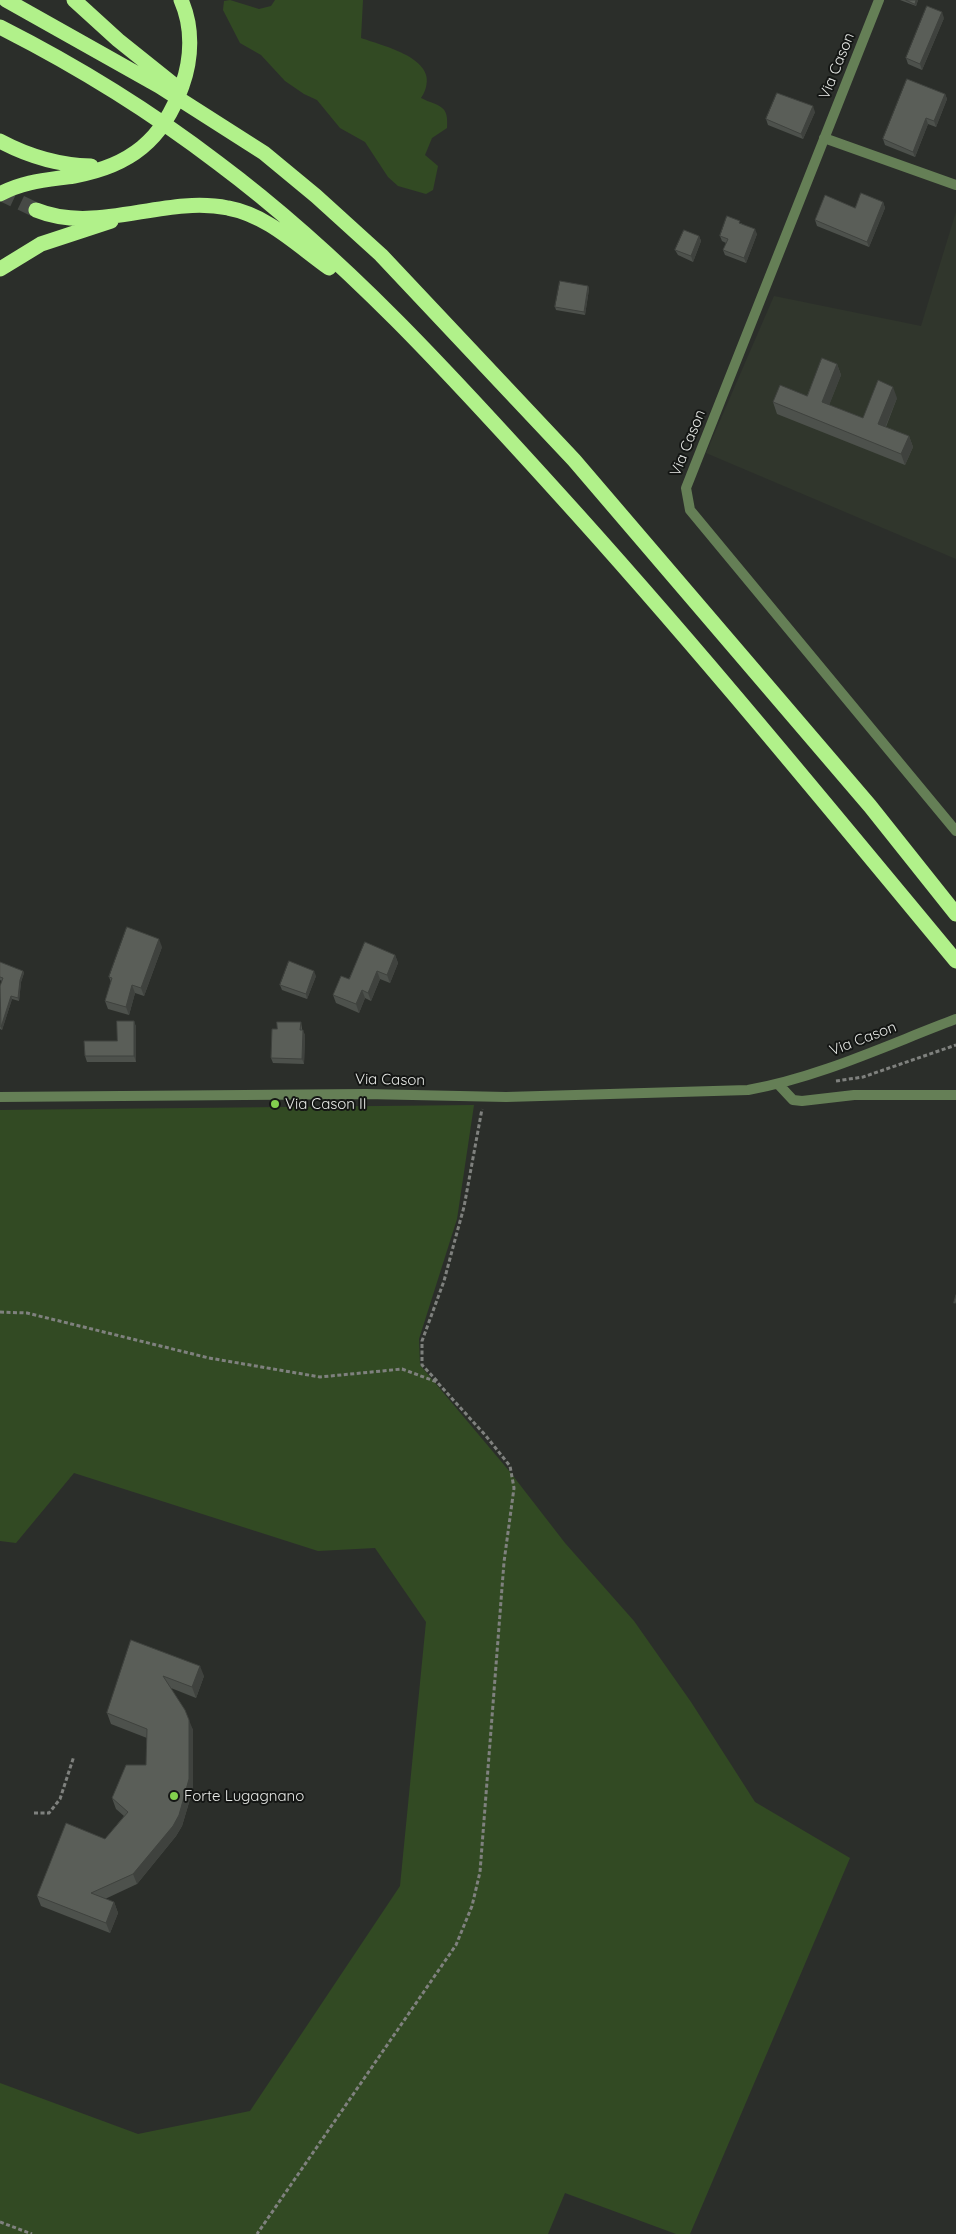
<!DOCTYPE html>
<html>
<head>
<meta charset="utf-8">
<style>
  body { margin:0 }
  canvas { display:block; background:#2b2e2a }
</style>
</head>
<body>
<canvas width="956" height="2234"></canvas>
<script>
const c = document.querySelector('canvas').getContext('2d');
c.lineJoin = 'round';
function paint(path, color) { c.fillStyle = color; c.fill(path, 'evenodd'); }
function trace(path, color, width, dash) { c.strokeStyle = color; c.lineWidth = width; c.lineCap = dash ? 'butt' : 'round'; c.setLineDash(dash || []); c.stroke(path); }
function label(font, color, halo, rows, align = 'center') {
  c.font = font + ' Quicksand,sans-serif'; c.lineWidth = 4; c.setLineDash([]); c.textBaseline = 'middle'; c.strokeStyle = halo; c.fillStyle = color; for (const [text, x, y, turn = 0] of rows) {
    c.save(); c.translate(x, y); c.rotate((+turn || 0) * Math.PI / 180); c.textAlign = isNaN(turn) ? turn : align; if (halo) c.strokeText(text, 0, 0); c.fillText(text, 0, 0); c.restore();
  }
}
paint(new Path2D(`
  M956,212V559L706,453L774,296L921,326Z`), '#30362c');
paint(new Path2D(`
  M230,0L259,9L271,6L275,0H363L361,38C380,45 435,57 426,87C425,91 423,95 421,98C439,107 449,104 447,128L432,138L425,155L438,166L433,190L426,194L398,186L388,177L365,142L340,128L317,100L304,94L285,81L261,55L240,43L223,10L224,1Z
  M474,1105L457,1219L419,1339L420,1365L510,1472L565,1543L634,1621L691,1702L755,1802L850,1858L690,2234H676L565,2193L548,2234H0V2083L138,2134L250,2111L400,1886L426,1622L375,1548L318,1551L74,1473L16,1543L0,1541V1110Z`), '#324a23');
trace(new Path2D(`
  M0,193L36,210`), '#474a46', 15, [15, 8]);
trace(new Path2D(`
  M836,1081L863,1077L956,1045
  M0,1312L27,1313L209,1358L320,1377L402,1369L437,1382L486,1436L510,1466L514,1488L504,1562L480,1872L472,1906L456,1945L257,2234
  M437,1381L422,1365V1341L444,1281L456,1236L464,1207L482,1109
  M34,1813H49L60,1799L74,1756
  M0,2222L32,2234`), '#7f817e', 3, [4, 2.5]);
trace(new Path2D(`
  M879,0L686,488L690,510L956,831
  M824,138L956,185
  M779,1085L793,1100L802,1101L854,1095H956
  M0,1097L366,1094L506,1097L748,1090C820,1077 887,1045 956,1019`), '#657f56', 10);
trace(new Path2D(`
  M6,0L159,86L264,153L316,196L381,255L574,460L870,806L956,914
  M74,0L118,40L178,88
  M0,27C77,66 150,111 218,163C344,257 452,376 557,492C695,644 825,803 956,961
  M0,141C30,157 58,165 91,166
  M0,194C24,181 47,180 74,176C130,166 163,140 182,86C192,58 193,27 181,0
  M36,210C97,235 164,195 228,208C267,215 298,246 329,268
  M0,269L41,244L111,221`), '#b1f18a', 15);
paint(new Path2D(`
  M900,0H918L916,6Z
  M944,18L922,70L908,64L906,58Z
  M945,94L947,99L936,127L928,124L915,157L885,145L883,139Z
  M815,112L803,139L768,125L766,119Z
  M883,202L885,208L869,247L817,226L815,220L855,208Z
  M741,223L757,234L746,263L725,255L723,250L726,243L722,241L720,236Z
  M699,236L701,241L693,262L678,255L675,250Z
  M588,286L589,289L585,315L556,310L555,307Z
  M837,364L841,375L829,405L863,418L897,398L886,427L909,436L913,447L905,465L777,414L773,402L807,396Z
  M162,947L144,996L135,993L129,1015L108,1009L105,1001L111,982L109,977Z
  M395,955L398,963L390,983L380,979L371,1001L365,998L359,1013L336,1003L333,995L349,979Z
  M0,962L23,971L24,973L21,982L19,1001L12,999L2,1030L0,1029V986L2,981L0,980Z
  M316,976L307,999L282,990L280,985Z
  M134,1021L136,1027V1062H87L85,1056L117,1041Z
  M301,1022L302,1028V1030L305,1035L304,1064L273,1063L271,1058L277,1029Z
  M131,1640L204,1676L196,1698L171,1688L193,1730V1789L182,1826L176,1836L137,1884L105,1899L114,1902L118,1913L110,1933L41,1906L37,1896L105,1839L124,1816L116,1809L112,1798L146,1765L147,1738L111,1724L107,1713Z`), '#4d514c');
paint(new Path2D(`
  M916,0H918L916,6L915,4Z
  M942,12L944,18L922,70L920,64Z
  M945,94L947,99L936,127L934,121Z
  M813,106L815,112L803,139L801,134Z
  M926,118L928,124L915,157L913,152Z
  M883,202L885,208L869,247L867,242Z
  M755,229L757,234L746,263L744,258Z
  M699,236L701,241L693,262L691,256Z
  M588,286L589,289L585,315L584,312Z
  M837,364L841,375L826,413L822,402Z
  M893,387L897,398L882,435L878,424Z
  M909,436L913,447L905,465L901,454Z
  M159,939L162,947L144,996L141,988Z
  M395,955L398,963L390,983L387,975Z
  M23,971L24,973L21,982L19,1001L18,998L20,980Z
  M314,971L316,976L307,999L306,994Z
  M377,971L380,979L371,1001L368,993Z
  M132,985L135,993L129,1015L126,1007Z
  M362,990L365,998L359,1013L356,1004Z
  M11,996L12,999L2,1030L1,1027Z
  M134,1021L136,1027V1062L134,1056Z
  M303,1030L305,1035L304,1064L302,1059Z
  M200,1666L204,1676L196,1698L192,1687Z
  M189,1720L193,1730V1789L182,1826L176,1836L137,1884L133,1874Z
  M114,1902L118,1913L110,1933L106,1923Z`), '#3f423e');
const building = new Path2D(`
  M906,0H916L915,4Z
  M927,6L942,12L920,64L906,58Z
  M907,79L945,94L934,121L926,118L913,152L883,139Z
  M777,93L813,106L801,134L766,119Z
  M861,193L883,202L867,242L815,220L825,195L855,208Z
  M727,216L740,221L739,223L755,229L744,258L723,250L728,239L720,236Z
  M684,230L699,236L691,256L675,250Z
  M560,281L588,286L584,312L555,307Z
  M822,358L837,364L822,402L863,418L878,380L893,387L878,424L909,436L901,454L773,402L780,385L807,396Z
  M127,927L159,939L141,988L132,985L126,1007L105,1001L112,978L109,977Z
  M365,942L395,955L387,975L377,971L368,993L362,990L356,1004L333,995L341,976L349,979Z
  M289,961L314,971L306,994L280,985Z
  M0,962L23,971L20,980L18,998L11,996L1,1027L0,986L3,978L0,977Z
  M117,1021H134V1056H85L84,1041H117Z
  M277,1022H301L300,1030H303L302,1059L271,1058L272,1029H277Z
  M956,1295V1303H954Z
  M131,1640L200,1666L192,1687L163,1676L185,1710L189,1720V1779L179,1815L173,1826L133,1874L91,1893L114,1902L106,1923L37,1896L66,1823L105,1839L128,1812L112,1798L126,1765H146L147,1729L107,1713Z`);
paint(building, '#5a5e58');
trace(building, '#3f423e', 1);
for (const [x, y, r, color] of [
  [275,1104,5,"#83d04e"],
  [174,1796,5,"#83d04e"]
]) { const dot = new Path2D(); dot.arc(x, y, r, 0, 2 * Math.PI); c.fillStyle = color; c.fill(dot); trace(dot, '#141614', 2); }
label('15px', '#e7e9e6', '#141614', [
  ["Via Cason",837,66,-68],
  ["Via Cason",688,443,-68],
  ["Via Cason",863,1039,-21],
  ["Via Cason",390,1080,1]
]);
label('15px', '#e7e9e6', '#141614', [
  ["Via Cason II",285,1104],
  ["Forte Lugagnano",184,1796]
], 'left');
</script>
</body>
</html>
